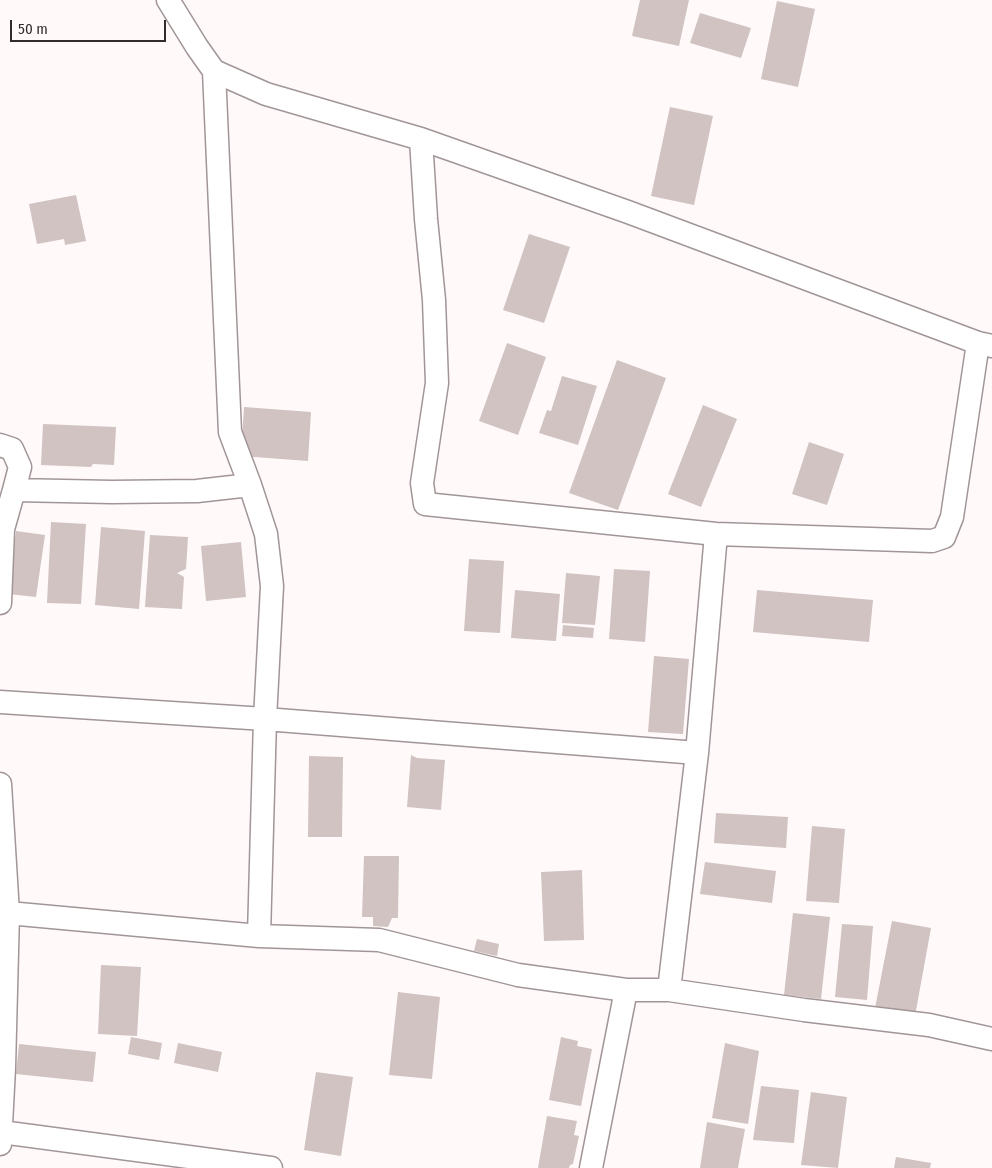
<!DOCTYPE html>
<html>
<head>
<meta charset="utf-8">
<style>
  body { margin:0 }
  #map { position:relative; width:992px; height:1168px; overflow:hidden; background:#fff9fa; font-family:"Fira Sans Condensed",sans-serif }
  canvas { display:block }
  .scale { position:absolute; left:10px; top:20px; width:156px; height:22px; box-sizing:border-box; border:2px solid #312c2c; border-top:0; padding-left:6px; font-size:15px; line-height:18px; white-space:nowrap; color:#312c2c; -webkit-text-stroke:4px #fff9fa; paint-order:stroke }
</style>
</head>
<body>
<div id="map">
<canvas width="992" height="1168"></canvas>
<div class="scale">50 m</div>
</div>
<script>
const c = document.querySelector('canvas').getContext('2d');
c.lineJoin = 'round';
function paint(path, color) { c.fillStyle = color; c.fill(path, 'evenodd'); }
function trace(path, color, width, dash) { c.strokeStyle = color; c.lineWidth = width; c.lineCap = dash ? 'butt' : 'round'; c.setLineDash(dash || []); c.stroke(path); }
paint(new Path2D(`
  M640,0H689L679,46L632,36Z
  M777,1L815,9L798,87L761,79Z
  M700,13L751,28L741,58L690,43Z
  M670,107L713,116L694,205L651,196Z
  M76,195L86,241L65,245L64,239L37,244L29,204Z
  M529,234L570,247L544,323L503,310Z
  M507,343L546,357L518,435L479,421Z
  M617,360L666,378L618,510L569,493Z
  M562,376L597,386L578,445L539,433L547,410L551,411Z
  M703,405L737,419L701,507L668,494Z
  M244,407L311,412L308,461L241,456Z
  M43,424L116,427L114,465L93,464L91,467L41,465Z
  M809,442L844,454L827,505L792,494Z
  M51,522L86,524L81,604L47,603Z
  M101,527L145,531L139,609L95,605Z
  M16,531L45,535L36,597L8,594Z
  M150,535L188,537L186,569L177,573L184,577L182,609L145,607Z
  M241,542L246,597L206,601L201,546Z
  M469,559L504,561L500,633L464,631Z
  M614,569L650,571L645,642L609,639Z
  M566,573L600,576L595,625L562,623Z
  M515,590L560,594L556,641L511,638Z
  M757,590L873,600L869,642L753,632Z
  M563,625L594,628L593,638L562,636Z
  M654,656L689,659L683,734L648,732Z
  M411,755L417,758L445,760L441,810L407,807Z
  M309,756L343,757L342,837H308Z
  M716,813L788,817L786,848L714,843Z
  M812,826L845,829L839,903L806,901Z
  M364,856H399L398,918H392L388,927L373,926V917H362Z
  M705,862L776,871L772,903L700,894Z
  M582,870L584,940L544,941L541,872Z
  M793,913L830,917L821,999L784,995Z
  M892,921L931,928L915,1016L875,1008Z
  M842,924L873,926L867,1000L835,997Z
  M477,939L499,944L497,956L474,951Z
  M101,965L141,967L137,1036L98,1034Z
  M398,992L440,997L432,1079L389,1075Z
  M131,1037L162,1043L159,1060L128,1054Z
  M561,1037L578,1041L577,1046L592,1049L581,1106L549,1100Z
  M178,1043L222,1052L218,1072L174,1063Z
  M725,1043L759,1051L748,1124L712,1118Z
  M19,1044L96,1052L93,1082L16,1074Z
  M316,1072L353,1077L341,1156L304,1150Z
  M761,1086L799,1090L794,1143L753,1140Z
  M811,1092L847,1097L838,1168L801,1165Z
  M547,1116L577,1121L574,1135L579,1136L573,1164L570,1165L569,1168H538Z
  M707,1122L745,1129L738,1168H700Z
  M896,1157L931,1163L930,1168H894Z`), '#d0c3c1');
const minor = new Path2D(`
  M168,0L197,47L214,71L266,94L421,139L628,212L978,343L992,346
  M214,71L230,432L250,485L266,534L272,586L265,719L259,936L379,940L518,975L626,990H669L804,1010L929,1025L992,1039
  M421,139L426,219L434,300L437,383L422,483L425,504L716,534L932,541L944,537L952,517L978,343
  M0,445L12,449L20,467L14,490L112,492L197,491L250,485
  M0,603L3,529L14,490
  M0,702L265,719L697,753
  M0,784L8,913L4,1068L0,1144
  M8,913L259,936
  M669,990L697,753L716,534
  M1,1132L271,1168
  M591,1168L626,990`);
trace(minor, '#a19597', 25);
trace(minor, '#fff', 22);
</script>
</body>
</html>
